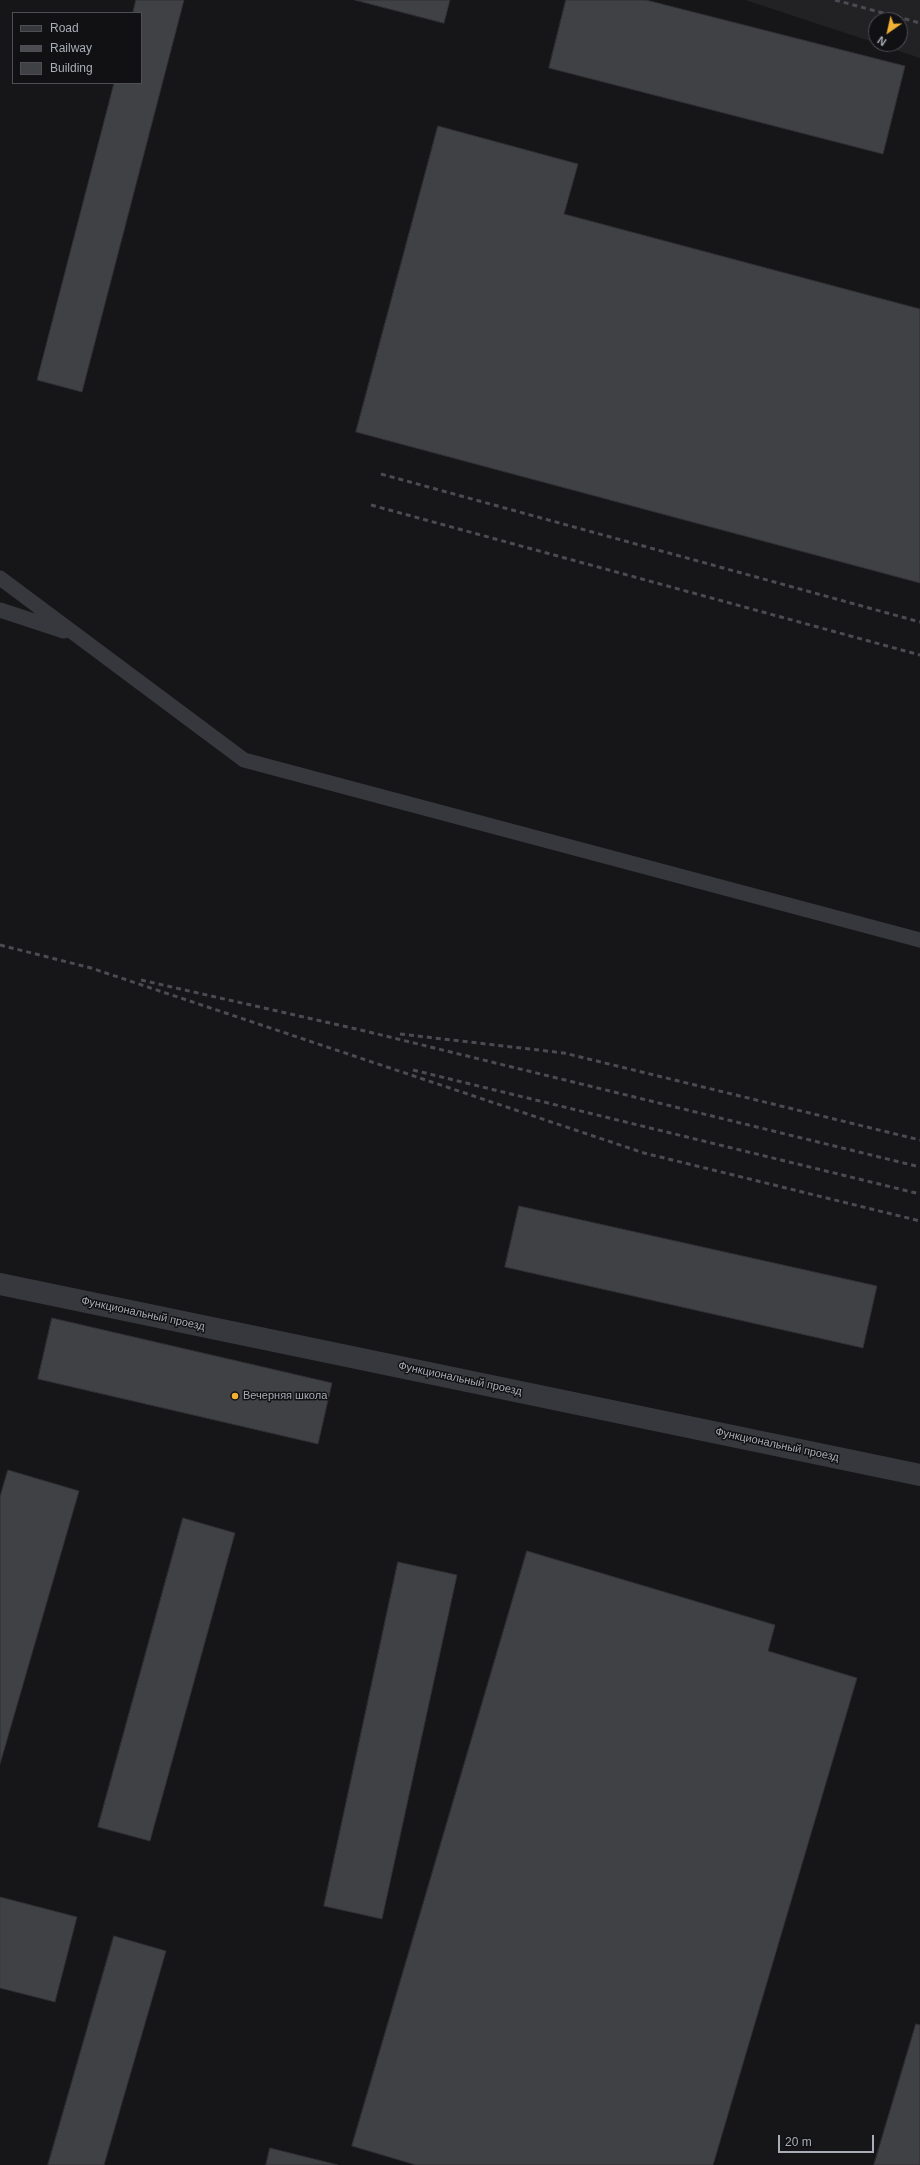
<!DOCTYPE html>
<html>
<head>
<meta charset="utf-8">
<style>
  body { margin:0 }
  #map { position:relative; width:920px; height:2165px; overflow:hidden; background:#161618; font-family:Arial,sans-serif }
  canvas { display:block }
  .legend { position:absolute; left:12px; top:12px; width:130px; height:72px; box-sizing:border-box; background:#111113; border:1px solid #4d4f55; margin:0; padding:5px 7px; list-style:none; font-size:12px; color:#a8adb8 }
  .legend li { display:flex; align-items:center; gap:8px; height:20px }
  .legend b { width:20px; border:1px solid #4d4f55 }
  .north { position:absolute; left:868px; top:12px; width:40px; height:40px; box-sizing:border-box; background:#111113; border:1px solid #4d4f55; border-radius:50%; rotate:214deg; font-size:11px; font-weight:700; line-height:16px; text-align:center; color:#a8adb8 }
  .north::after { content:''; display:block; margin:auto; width:14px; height:18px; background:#f2b134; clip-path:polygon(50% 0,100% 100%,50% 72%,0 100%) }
  .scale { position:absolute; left:778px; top:2135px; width:96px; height:18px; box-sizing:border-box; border:2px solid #a8adb8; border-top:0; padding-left:5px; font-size:12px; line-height:14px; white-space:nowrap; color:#a8adb8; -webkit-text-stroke:3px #111113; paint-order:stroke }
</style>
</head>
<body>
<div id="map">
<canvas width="920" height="2165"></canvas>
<ul class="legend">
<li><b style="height:5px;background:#37383d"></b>Road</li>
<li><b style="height:5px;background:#4a4c52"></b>Railway</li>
<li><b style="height:11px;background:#404145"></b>Building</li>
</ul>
<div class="north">N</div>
<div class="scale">20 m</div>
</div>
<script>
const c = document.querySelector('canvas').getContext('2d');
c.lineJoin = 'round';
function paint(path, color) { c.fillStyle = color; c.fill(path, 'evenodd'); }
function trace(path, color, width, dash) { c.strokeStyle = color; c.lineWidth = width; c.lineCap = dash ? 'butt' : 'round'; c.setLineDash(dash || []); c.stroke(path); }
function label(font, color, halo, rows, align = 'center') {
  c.font = font + ' Arial,sans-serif'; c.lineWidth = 3; c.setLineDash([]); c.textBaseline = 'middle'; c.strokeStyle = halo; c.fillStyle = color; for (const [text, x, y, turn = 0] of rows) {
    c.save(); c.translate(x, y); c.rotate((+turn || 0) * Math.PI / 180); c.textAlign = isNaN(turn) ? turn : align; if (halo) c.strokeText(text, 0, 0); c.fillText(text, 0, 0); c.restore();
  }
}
paint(new Path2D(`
  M745,0H920V58L878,44H900V20H876V43Z`), '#222225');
const building = new Path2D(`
  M136,0H184L82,392L37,380L114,83H141V13H133Z
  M355,0H450L444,23Z
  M566,0H646L905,66L883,154L549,68Z
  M438,126L578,164L564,214L920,309V583L356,432Z
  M519,1206L877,1286L863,1348L505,1267Z
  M52,1318L332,1383L318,1444L38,1379Z
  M8,1470L79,1491L0,1764V1497Z
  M183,1518L235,1533L150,1841L98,1827Z
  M527,1551L775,1625L768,1651L857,1678L713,2165H416L352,2146Z
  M398,1562L457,1575L382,1919L324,1906Z
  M0,1897L77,1917L55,2002L0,1988Z
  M114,1936L166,1951L104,2165H48Z
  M916,2024L920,2025V2165H874Z
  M270,2148L338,2165H266Z`);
paint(building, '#404145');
trace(building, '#303034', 1);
trace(new Path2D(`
  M0,578L244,760L920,940
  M0,610L64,631`), '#37383d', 15);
trace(new Path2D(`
  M0,1284L920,1475`), '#37383d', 22);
trace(new Path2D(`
  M835,0L920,23
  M381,474L920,622
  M371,505L920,655
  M0,945L91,968L644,1153L920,1221
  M141,980L365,1031L920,1167
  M400,1034L564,1053L920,1140
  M413,1070L920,1194`), '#4a4c52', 3, [5, 4]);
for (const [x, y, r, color] of [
  [235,1396,4,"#f2b134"]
]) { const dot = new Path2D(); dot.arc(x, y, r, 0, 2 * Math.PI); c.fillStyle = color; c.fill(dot); trace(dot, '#111113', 1.5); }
label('11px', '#a8adb8', '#111113', [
  ["Функциональный проезд",143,1314,12],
  ["Функциональный проезд",460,1379,12],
  ["Функциональный проезд",777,1445,12]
]);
label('11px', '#a8adb8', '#111113', [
  ["Вечерняя школа",243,1396]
], 'left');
</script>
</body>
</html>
